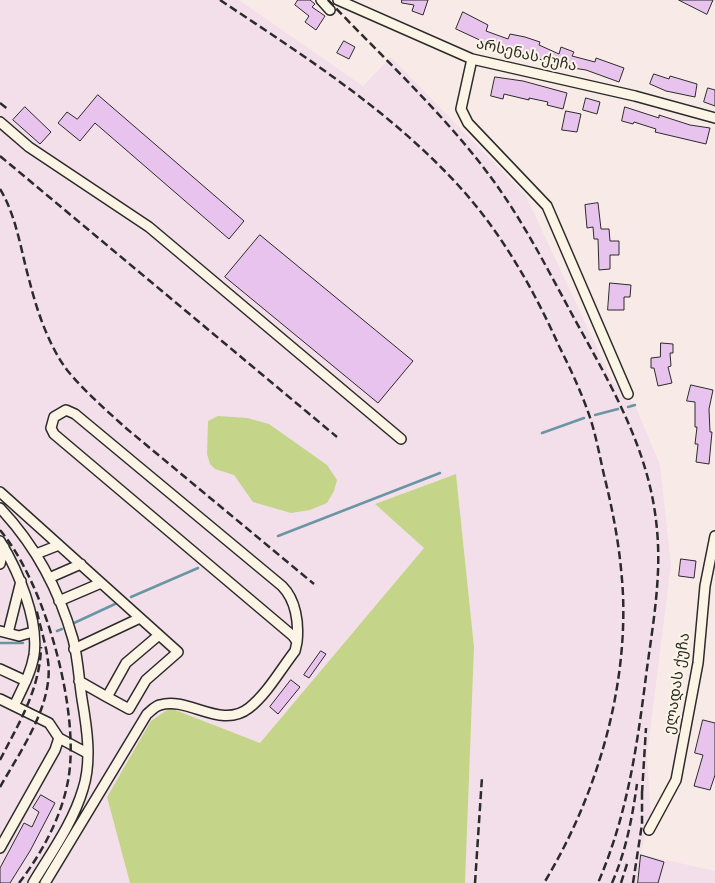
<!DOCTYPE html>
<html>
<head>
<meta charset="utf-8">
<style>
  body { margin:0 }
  canvas { display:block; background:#f8ebe7 }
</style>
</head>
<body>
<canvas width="715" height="883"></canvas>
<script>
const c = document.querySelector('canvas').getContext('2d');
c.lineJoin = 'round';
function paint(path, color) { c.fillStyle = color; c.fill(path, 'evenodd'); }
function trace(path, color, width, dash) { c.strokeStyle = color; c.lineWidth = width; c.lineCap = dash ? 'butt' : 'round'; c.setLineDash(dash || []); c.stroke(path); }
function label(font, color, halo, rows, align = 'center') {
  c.font = font + ' "Gochi Hand","Noto Sans Georgian",sans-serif'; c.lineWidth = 4; c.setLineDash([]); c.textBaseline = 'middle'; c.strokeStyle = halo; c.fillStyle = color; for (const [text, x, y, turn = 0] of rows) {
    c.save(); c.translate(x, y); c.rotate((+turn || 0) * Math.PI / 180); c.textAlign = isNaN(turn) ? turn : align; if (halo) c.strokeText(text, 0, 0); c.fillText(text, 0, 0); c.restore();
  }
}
paint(new Path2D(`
  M0,0H239L363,86L391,57L526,196L613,382L635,405L660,465L671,565L647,756L651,815L640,854L715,871V883H465L474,647L456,474L375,504L424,548L260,743L170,708L107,797L130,883H0Z`), '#f3dfe9');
paint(new Path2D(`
  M218,416L247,418L269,424L327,465L337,480L334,491L327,503L310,510L291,513L253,502L234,475L215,469L210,464L207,454L208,421Z
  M456,474L474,647L465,883H130L107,797L151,721L170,708L260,743L424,548L375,504Z`), '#c4d489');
trace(new Path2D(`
  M628,407L635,405
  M595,415L618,409
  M542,433L584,418
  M278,536L440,473
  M131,597L198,568
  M74,623L115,604
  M57,631L62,629
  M0,643H23`), '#6a96a4', 2.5);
const building = new Path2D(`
  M298,0H310L315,4L312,7L325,16L316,30L305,22L309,16L295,5Z
  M402,0H428L423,15L412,11L414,5L402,3Z
  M679,0H713L707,14Z
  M463,12L488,25L486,31L508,39L510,34L525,37L540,42L539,45L559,54L561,47L574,52L572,56L595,62L596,58L624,68L619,82L586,70L553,65L535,57V60L484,42L456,29Z
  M344,41L355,47L349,59L337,53Z
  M654,74L669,79L670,76L697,84L695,97L666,91L650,84Z
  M495,77L523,81L567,93L563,109L547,105L548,102L529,98V100L504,94L503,99L491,96Z
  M708,88L715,90V106L704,102Z
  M98,95L244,221L229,239L95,123L80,141L58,123L67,112L77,119Z
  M586,98L600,102L597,114L583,110Z
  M25,107L51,132L40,144L13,120Z
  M625,107L659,118V115L690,125L710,128L706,144L655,132L656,129L634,122L633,124L622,121Z
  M566,111L581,114L577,132L562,130Z
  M598,203L601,229H609L610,241H619V255H610V269L599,270L598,239H594L593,227L587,228L585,205Z
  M260,235L413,361L378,403L225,277Z
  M610,283L631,285L630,297H624V310H608Z
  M661,343L673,344V353H670L671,366L668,367L672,383L658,386L654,368H651V358L660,357Z
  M691,385L713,390L709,409L710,432H712L709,464L696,462L698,444H695L697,427H695V402L687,401Z
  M681,559L696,561L694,578L679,576Z
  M321,651L326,654L309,678L304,675Z
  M291,680L300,687L278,714L270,707Z
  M703,720L715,723V775L710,790L694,786L703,755L695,753Z
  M41,795L55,803L30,851L10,883H0V868L24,823L32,827L39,812L33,808Z
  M641,855L664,862L658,883H638Z`);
paint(building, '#e8c3ee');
trace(building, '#2b2b2b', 1);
const minor = new Path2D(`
  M321,0L330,10
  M338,0L472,59L635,96L715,118
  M472,59L461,109L468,123L547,206L628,394
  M0,122L29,147L149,227L401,439
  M0,492L178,652L146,680L129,709L107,697
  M0,508C35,545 59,590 73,639C78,658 79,680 82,699C87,728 92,761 83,789C73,823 51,853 33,883
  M0,541C18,570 39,620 34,655C31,673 22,689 14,706
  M36,554L59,545
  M0,564L4,547
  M49,578L81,564
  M59,601L101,583
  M0,631L19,636L33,632
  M8,633L21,581
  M74,649L140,618
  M0,669L26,681
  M79,681L107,697L126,663L159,635
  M0,699L49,723L59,738L55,750L0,848
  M59,738L87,753
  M649,830L676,780L698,663L705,586L715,536
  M45,883L147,714C151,711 155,706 160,705C188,696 221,730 249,708C267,694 281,669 295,651L297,642L293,636L54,434L51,428L54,417L66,410L75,414L282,586C296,600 299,623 297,642`);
trace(minor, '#2b2b2b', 12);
trace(minor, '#fcf5e5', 9);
trace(new Path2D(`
  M220,0C304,56 389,110 458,185C501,232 533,288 559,346C569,366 579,387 587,409C595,430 599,453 604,475C614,515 621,554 623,595C627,694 595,799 544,883
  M328,0C386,61 455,124 502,193C533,238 557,288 584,336C618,398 651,458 657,530C662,582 651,634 645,684C636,754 626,818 598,883
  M0,103L9,110
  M0,156L337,437
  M0,189C17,217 21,252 30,283C37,311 49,346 67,370C85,392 106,410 127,429L314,584
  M0,530C45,583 81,712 68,781C61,818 42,853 19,883
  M0,760C19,723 40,689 41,647
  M0,787C20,752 54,704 48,661C46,644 40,626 36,608
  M642,793L646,728
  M475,883L482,777
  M612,883C626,851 632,819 637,784
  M621,883L627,864
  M633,883L642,824V790`), '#2b2b2b', 2.5, [8, 4]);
label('15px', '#2b2b2b', '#fcf5e5', [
  ["არსენას ქუჩა",526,57,13],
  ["ელადას ქუჩა",679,684,-81]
]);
</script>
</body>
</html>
